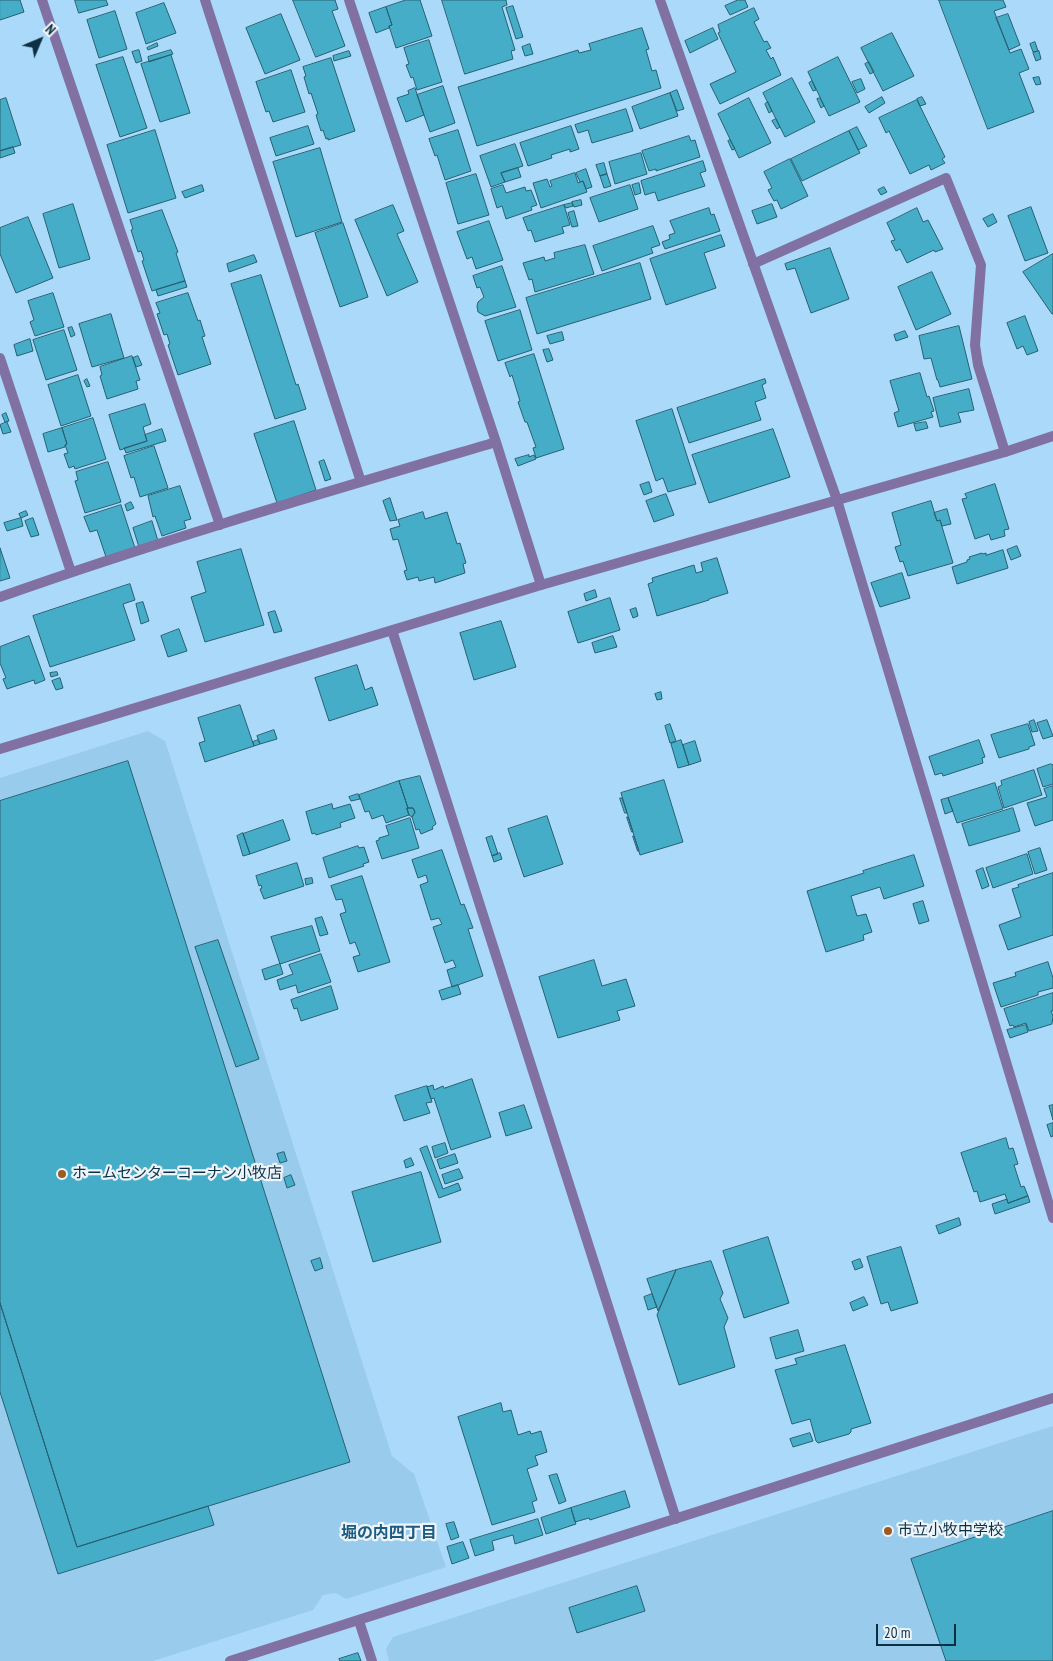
<!DOCTYPE html>
<html>
<head>
<meta charset="utf-8">
<style>
  body { margin:0 }
  #map { position:relative; width:1053px; height:1661px; overflow:hidden; background:#abd9f9; font-family:"PT Sans Narrow",sans-serif }
  canvas { display:block }
  .north { position:absolute; left:15px; top:15px; width:50px; height:50px; -webkit-text-stroke:4px #edf4fa; paint-order:stroke; rotate:45deg; font-size:14px; font-weight:700; line-height:20px; text-align:center; color:#0b2f43 }
  .north::after { content:''; display:block; margin:auto; width:18px; height:22px; background:#0b2f43; clip-path:polygon(50% 0,100% 100%,50% 72%,0 100%) }
  .scale { position:absolute; left:876px; top:1624px; width:80px; height:22px; box-sizing:border-box; border:2px solid #0b2f43; border-top:0; padding-left:6px; font-size:15px; line-height:18px; white-space:nowrap; color:#0b2f43; -webkit-text-stroke:4px #edf4fa; paint-order:stroke }
</style>
</head>
<body>
<div id="map">
<canvas width="1053" height="1661"></canvas>
<div class="north">N</div>
<div class="scale">20 m</div>
</div>
<script>
const c = document.querySelector('canvas').getContext('2d');
c.lineJoin = 'round';
function paint(path, color) { c.fillStyle = color; c.fill(path, 'evenodd'); }
function trace(path, color, width, dash) { c.strokeStyle = color; c.lineWidth = width; c.lineCap = dash ? 'butt' : 'round'; c.setLineDash(dash || []); c.stroke(path); }
function label(font, color, halo, rows, align = 'center') {
  c.font = font + ' "PT Sans Narrow","Noto Sans JP",sans-serif'; c.lineWidth = 4.5; c.setLineDash([]); c.textBaseline = 'middle'; c.strokeStyle = halo; c.fillStyle = color; for (const [text, x, y, turn = 0] of rows) {
    c.save(); c.translate(x, y); c.rotate((+turn || 0) * Math.PI / 180); c.textAlign = isNaN(turn) ? turn : align; if (halo) c.strokeText(text, 0, 0); c.fillText(text, 0, 0); c.restore();
  }
}
paint(new Path2D(`
  M148,731L165,741L392,1456L414,1474L446,1567L346,1599L336,1593L323,1595L313,1610L153,1661H0V778Z
  M1053,1426V1661H389L386,1649L393,1637Z`), '#99cbed');
const building = new Path2D(`
  M0,0H20L24,12L0,20Z
  M75,0H106L108,5L79,13Z
  M293,0H335L338,9L332,11L345,46L316,57Z
  M406,0H420L432,36L396,48L389,26L392,25L386,7Z
  M442,0H506L507,5L502,7L515,50L511,51L513,59L465,74Z
  M738,0H745L748,7L730,15L725,6Z
  M939,0H1003L1006,7L994,11L1010,53L1021,49L1029,69L1019,73L1034,112L988,129Z
  M164,3L176,33L146,44L136,13Z
  M513,6L523,37L516,39L506,8Z
  M386,7L392,25L389,26V28L376,33L369,13Z
  M754,8L759,19L754,22L764,42L767,41L771,48L766,50L771,59L773,57L781,75L720,104L710,84L736,72L718,33L720,32L718,25Z
  M115,11L127,49L99,58L87,20Z
  M281,14L300,60L265,74L246,28Z
  M1008,14L1020,45L1009,50L996,18Z
  M642,28L649,49L646,50L652,71L656,70L661,88L477,146L458,87L578,50L579,53L591,50L589,44Z
  M713,28L718,39L690,53L685,41Z
  M892,33L914,76L883,91L861,48Z
  M429,40L442,82L417,90L413,77L411,78L406,65L409,64L404,48Z
  M1035,42L1038,51L1033,52L1030,44Z
  M157,43L158,46L148,50L147,48Z
  M530,44L533,54L525,56L522,47Z
  M139,50L142,61L136,63L132,52Z
  M171,50L173,54L149,62L148,57Z
  M349,51L351,56L334,61L333,56Z
  M1039,51L1041,59L1036,61L1033,53Z
  M171,55L190,113L160,122L141,64Z
  M123,57L147,128L120,137L96,65Z
  M838,57L860,102L829,116L808,72Z
  M331,58L355,131L328,140V138L326,139L323,130L321,131L316,115L318,114L311,93L309,94L304,77L306,76L303,67Z
  M869,62L874,72L870,74L865,64Z
  M291,70L305,112L273,122L269,111L266,112L256,82Z
  M1039,77L1041,84L1036,85L1033,78Z
  M792,78L815,122L785,137L763,93Z
  M861,79L865,89L857,93L852,82Z
  M812,81L816,90L813,91L809,83Z
  M443,86L455,123L430,132L417,95Z
  M415,88L424,115L406,122L397,98L409,94L408,91Z
  M677,90L684,109L677,111L670,93Z
  M670,93L678,116L640,129L632,107Z
  M882,97L885,103L869,113L865,107Z
  M922,97L926,104L920,106L917,99Z
  M6,98L21,145L0,151V100Z
  M749,98L771,143L739,158L718,114Z
  M820,98L824,106L821,108L817,99Z
  M917,100L945,157L942,159L945,163L931,170L929,165L910,174L889,131L886,133L879,118Z
  M768,102L772,111L769,113L765,104Z
  M626,109L633,131L592,143L588,130L578,133L575,125Z
  M776,119L780,127L777,129L772,121Z
  M308,126L314,144L276,156L270,138Z
  M571,126L579,149L570,152V149L551,155L552,158L528,166L520,143Z
  M857,127L867,146L858,150L849,131Z
  M155,130L176,198L128,213L107,145Z
  M458,130L471,171L445,180L437,155L435,156L429,139Z
  M849,131L860,153L802,181L791,159Z
  M689,136L691,141L695,140L700,157L656,171V169L649,171L642,151Z
  M730,140L735,149L732,150L728,141Z
  M515,144L523,166L501,173L505,182L491,187L480,156Z
  M13,147L15,153L0,158V151Z
  M320,148L342,222L296,237L273,162Z
  M641,153L647,174L615,184L609,162Z
  M790,159L808,196L781,209L777,200L774,201L768,190L772,188L764,172Z
  M703,161L706,171L700,173L705,186L658,201L655,192L645,195L641,181Z
  M604,163L607,174L600,176L596,165Z
  M518,168L521,177L505,182L501,173Z
  M586,169L592,187L586,189L583,181L580,182L576,173Z
  M575,173L578,183L583,181L587,192L541,208L533,183L547,179L550,187L552,186L550,181Z
  M476,174L489,215L458,224L446,183Z
  M607,174L611,186L604,188L600,176Z
  M639,183L641,193L635,195L632,185Z
  M202,185L204,191L185,198L182,192Z
  M503,185L506,193L525,187L526,191L531,190L537,205L531,207L532,210L506,219L502,206L497,208L491,189Z
  M630,185L638,209L599,222L590,198Z
  M884,187L887,192L881,195L878,190Z
  M581,200L582,205L574,207L572,202Z
  M572,203L573,206L566,208L564,205Z
  M73,204L90,259L59,268L43,214Z
  M772,204L777,217L757,224L752,211Z
  M393,205L404,231L397,234L418,282L387,296L355,220Z
  M564,205L570,225L562,227L564,233L535,242L531,230L528,231L523,218Z
  M1031,207L1048,253L1025,261L1008,216Z
  M709,208L711,215L714,214L720,231L665,249L662,242L670,239L669,235L675,233L670,221Z
  M917,208L923,222L928,220L943,249L935,252L934,250L907,263L900,249L896,251L891,241L895,240L887,223Z
  M162,210L178,252L176,253L185,281L152,291L142,261L144,260L141,251L138,252L131,230L133,229L130,220Z
  M574,211L578,226L572,227L568,213Z
  M993,214L997,222L988,227L983,219Z
  M28,217L53,278L16,293L0,254V228Z
  M489,221L503,260L476,269L472,257L467,259L457,232Z
  M343,223L368,297L340,307L315,233Z
  M653,226L660,245L651,248L653,253L602,271L593,246Z
  M721,235L725,246L704,253L716,288L666,305L650,259Z
  M585,245L594,274L535,292L532,279L529,280L523,263L544,257L545,261L555,258L554,253Z
  M830,248L849,299L811,313L795,268L787,270L785,264Z
  M1053,254V314H1052L1023,272Z
  M254,255L257,262L229,272L227,264Z
  M640,263L651,299L537,334L526,298Z
  M502,266L516,307L485,316L478,312L477,306L478,302L484,297L480,287L477,288L473,276Z
  M932,272L951,314L916,330L898,287Z
  M261,275L296,385L298,384L306,409L275,419L231,284Z
  M185,281L187,287L158,296L156,290Z
  M53,293L64,327L35,336L30,322L34,320L28,301Z
  M188,293L198,321L200,320L205,336L202,337L211,364L178,375L168,345L170,344L167,334L164,335L157,314L160,313L156,303Z
  M520,310L532,350L498,361L485,321Z
  M111,314L124,358L92,367L79,324Z
  M1025,316L1038,351L1027,355L1023,346L1017,349L1007,323Z
  M959,326L972,379L940,387L938,380H937L931,358L924,359L919,336Z
  M72,327L75,335L71,337L68,328Z
  M64,330L77,370L46,380L33,340Z
  M905,331L908,337L896,341L894,335Z
  M562,332L564,340L550,344L547,336Z
  M30,339L33,351L17,356L14,345Z
  M549,349L553,360L547,362L543,350Z
  M534,354L564,449L536,458L533,448L536,447L527,422H525L518,402L520,401L512,375L510,377L505,363Z
  M132,356L140,380L136,381L138,389L107,399L100,376L102,375L100,367Z
  M138,356L142,365L136,367L133,358Z
  M920,373L927,397L929,396L934,411L931,412L933,417L898,427L894,413L899,411L890,381Z
  M78,375L91,416L61,426L48,385Z
  M87,379L90,386L87,387L84,381Z
  M765,379L766,383L762,385L766,398L755,402L761,420L689,443L677,408Z
  M969,389L974,410L958,413L961,422L940,427L933,398Z
  M145,404L151,424L143,427L147,441L120,450L109,415Z
  M672,409L696,484L668,492L663,478L656,481L636,421Z
  M6,413L9,421L5,422L2,415Z
  M93,418L106,459L75,469L74,466L69,468L64,454L68,453L65,445L67,444L62,428Z
  M294,421L316,490L277,503L254,434Z
  M7,422L11,432L3,434L0,425Z
  M926,422L928,428L916,431L914,424Z
  M62,428L67,444L65,445V447L48,452L43,434Z
  M162,429L166,441L126,453L124,448L147,441L145,435Z
  M773,429L790,477L709,503L692,455Z
  M154,446L168,488L140,497L134,477L131,478L124,456Z
  M529,455V457L534,455L536,459L518,466L515,459Z
  M324,460L331,479L325,481L319,462Z
  M108,462L121,502L85,513L75,481L78,480L76,472Z
  M649,482L652,492L644,495L640,485Z
  M995,484L1009,529L1004,530L1005,536L991,540L989,534L975,539L962,499L967,498L965,494Z
  M180,486L191,519L184,521L186,528L162,536L155,516L153,517L148,496Z
  M666,494L674,515L654,522L646,501Z
  M390,498L397,520L390,521L383,501Z
  M931,501L937,521L940,520L953,563L908,576L903,561L900,562L895,547L901,545L892,513Z
  M131,502L134,508L127,511L125,505Z
  M121,505L135,548L106,557L97,530L90,532L84,517Z
  M947,509L951,524L942,526L940,520L937,521L934,513Z
  M26,511L28,515L21,518L19,514Z
  M423,512L425,519L447,512L457,544L460,543L466,563L463,564L465,573L435,583L434,577L419,581L418,577L407,580L404,571L407,570L398,539L393,540L390,529L400,526L398,520Z
  M21,518L23,526L7,531L4,523Z
  M33,518L39,535L31,537L25,521Z
  M152,521L158,541L139,547L133,528Z
  M1017,546L1021,556L1011,560L1007,550Z
  M0,548L10,578L0,581Z
  M241,549L264,625L205,642L191,597L206,592L197,562Z
  M1003,550L1008,568L957,584L952,567L967,562V560L970,559L969,557L982,553L983,554L986,553V555Z
  M717,558L728,593L709,599V600L657,616L648,584L653,582L652,578L694,565L696,573L703,571L701,563Z
  M902,573L910,598L880,607L871,583Z
  M130,584L135,600L123,604L135,640L50,667L33,616Z
  M595,590L597,597L586,601L584,594Z
  M610,598L620,630L578,643L568,612Z
  M143,602L149,621L141,624L136,604Z
  M636,608L638,616L633,618L630,610Z
  M275,611L282,631L274,633L268,613Z
  M501,621L516,667L474,680L460,633Z
  M179,629L187,651L168,657L161,636Z
  M29,636L45,680L35,684L34,680L7,689L3,679L6,678L0,663V647Z
  M613,636L617,647L595,653L592,643Z
  M357,665L365,690L372,687L378,705L329,721L315,678Z
  M57,672L58,675L51,677L50,673Z
  M60,678L63,688L56,690L52,681Z
  M661,692L662,699L657,700L655,694Z
  M240,705L254,746L205,762L199,743L205,741L198,718Z
  M1034,720L1038,731L1032,732L1029,722Z
  M1047,720L1053,736L1043,739L1037,723Z
  M670,724L676,741L670,743L665,726Z
  M1028,724L1035,745L1029,747V749L999,758L991,735Z
  M274,730L277,739L260,744L257,736Z
  M258,740L260,744L254,746L253,742Z
  M681,740L689,765L678,768L671,744Z
  M979,740L985,757L982,758L983,763L943,776L942,773L935,775L929,757Z
  M695,741L701,761L689,765L683,745Z
  M128,761L350,1462L77,1547L0,1303V801Z
  M1051,764L1053,765V784L1043,787L1037,769Z
  M1034,770L1042,795L1004,808L998,787L1002,785L1001,781Z
  M420,776L436,824L432,827L433,829L421,834L419,829L416,830L412,817L415,812L413,808H408L399,781Z
  M664,780L683,842L640,855L621,793Z
  M399,781L408,808H407L409,815L386,823L383,815L372,819L369,811L365,812L359,795Z
  M995,783L1003,809L957,823L948,798Z
  M1053,786V820L1035,826L1027,803L1047,797L1044,789Z
  M358,794L360,799L351,801L349,797Z
  M620,798H622L627,813H625Z
  M948,798L953,811L945,814L941,800Z
  M332,804L333,809L350,804L355,818L340,823L341,827L316,835L315,833L312,834L306,812Z
  M407,808H413L415,812L412,817L409,815Z
  M1013,808L1020,831L969,846L962,824Z
  M547,816L563,864L524,877L508,829Z
  M627,817H628L633,832H632Z
  M410,818L419,848L382,859L376,841L379,840V838L389,835L386,826Z
  M283,820L290,840L250,854L243,834Z
  M243,833L250,854L243,856L237,836Z
  M492,836L498,854L492,856L486,838Z
  M633,836H634L639,851H638Z
  M358,846L359,848L364,847L369,862L363,864L364,866L329,878L323,858Z
  M1040,848L1047,870L1035,874L1028,852Z
  M442,850L461,905L464,904L473,928L468,929L483,976L452,987L447,970L456,967L453,960L445,963L433,927L442,924L439,918L431,920L420,885L428,882L426,875L418,878L412,860Z
  M500,853L502,859L494,862L492,856Z
  M1027,854L1033,874L993,888L986,868Z
  M914,855L924,886L884,899L880,887L851,896L857,916L866,914L872,932L863,935L864,940L826,952L807,891L864,873L863,871Z
  M297,863L304,886L264,899L260,889L262,888L261,885L259,886L256,876Z
  M983,868L989,886L982,889L976,871Z
  M1053,873V935L1008,950L999,925L1021,917L1012,889L1019,887L1018,885Z
  M362,876L390,962L358,972L353,957L360,955L355,942L350,944L340,914L346,912L342,899L336,900L331,886Z
  M312,878L313,883L306,885L305,879Z
  M923,901L929,921L919,924L913,904Z
  M322,917L328,934L320,936L315,919Z
  M312,926L320,951L280,964L271,937Z
  M218,940L259,1059L236,1067L195,947Z
  M321,954L331,982L298,993L296,985L280,990L277,980L293,974L289,965Z
  M594,960L602,986L626,979L635,1006L617,1011L620,1020L558,1038L539,977Z
  M1048,962L1053,978V988L1038,992V995L1001,1007L993,983L1016,976L1015,973Z
  M280,964L283,974L265,980L262,970Z
  M458,985L461,994L442,1000L439,991Z
  M331,986L338,1009L301,1021L297,1008L294,1009L291,1000Z
  M1053,993V1011H1051L1053,1016L1052,1024L1029,1031L1026,1023L1014,1027L1013,1025L1010,1026L1004,1009Z
  M1026,1025L1028,1032L1010,1038L1007,1030Z
  M472,1079L491,1137L451,1150L434,1098L431,1099L427,1087L433,1085L434,1090L443,1086L444,1088Z
  M427,1086L432,1102L426,1103L430,1113L404,1121L395,1096Z
  M524,1105L532,1128L506,1136L499,1113Z
  M1053,1105V1120L1049,1106Z
  M1053,1123V1136L1051,1137L1047,1125Z
  M1006,1138L1009,1149L1013,1148L1018,1164L1014,1165L1021,1187L1024,1186L1028,1196L1008,1203L1005,1194L980,1202L977,1191L974,1192L961,1153Z
  M445,1143L448,1153L435,1158L432,1147Z
  M427,1146L443,1189L458,1183L461,1190L439,1198L420,1149Z
  M284,1152L287,1161L280,1163L277,1154Z
  M455,1154L458,1163L440,1169L437,1160Z
  M411,1158L414,1165L406,1168L404,1161Z
  M459,1169L463,1178L445,1184L442,1175Z
  M421,1172L441,1242L373,1262L352,1192Z
  M291,1175L295,1185L287,1188L284,1178Z
  M1028,1196L1030,1202L995,1214L992,1204L1007,1199L1008,1203Z
  M959,1218L961,1225L939,1234L936,1226Z
  M768,1237L789,1303L744,1318L723,1251Z
  M901,1247L918,1303L891,1311L888,1302L881,1304L867,1257Z
  M320,1258L323,1268L315,1271L311,1261Z
  M860,1259L863,1267L855,1270L852,1262Z
  M711,1261L723,1293L720,1299L728,1318L724,1327L735,1367L679,1385L657,1315L676,1270Z
  M676,1270L658,1311L647,1279Z
  M652,1294L657,1307L648,1310L644,1297Z
  M864,1297L868,1305L853,1311L850,1303Z
  M0,1303L77,1547L208,1506L214,1525L58,1574L0,1392Z
  M798,1330L804,1351L776,1359L770,1338Z
  M845,1345L871,1423L851,1429V1432L849,1434L818,1443L816,1441L810,1419L792,1424L775,1370L797,1364L795,1359Z
  M501,1403L503,1412L511,1410L518,1435L530,1431L531,1434L541,1431L547,1452L535,1456L538,1465L527,1469L537,1500L532,1502L535,1512L492,1525L458,1417Z
  M810,1433L813,1441L793,1447L790,1439Z
  M557,1474L566,1501L559,1504L549,1476Z
  M625,1491L630,1507L590,1520L589,1518L575,1522L571,1508Z
  M571,1508L576,1524L546,1534L541,1518Z
  M1053,1511V1661H946L911,1559Z
  M538,1519L543,1535L515,1544L513,1535L492,1541L494,1550L475,1556L470,1540Z
  M454,1522L459,1537L451,1540L446,1524Z
  M463,1542L469,1558L452,1564L447,1547Z
  M637,1586L645,1611L577,1633L569,1608Z
  M358,1653L361,1661H340L339,1659Z`);
paint(building, '#46adc8');
trace(building, '#266171', 1);
trace(new Path2D(`
  M42,0L220,525
  M205,0L361,482
  M349,0L496,442L541,585
  M660,0L837,500L1053,1218
  M753,264L946,178L981,265L975,345L978,365L1005,452
  M0,358L71,572
  M0,597C164,539 330,491 496,442
  M359,1621L372,1661`), '#8071a2', 10);
trace(new Path2D(`
  M392,630L676,1519
  M0,749L541,585L1005,452L1053,436
  M230,1661L1053,1398`), '#8071a2', 10);
for (const [x, y, r, color] of [
  [62,1174,5,"#9b5c24"],
  [888,1531,5,"#9b5c24"]
]) { const dot = new Path2D(); dot.arc(x, y, r, 0, 2 * Math.PI); c.fillStyle = color; c.fill(dot); trace(dot, '#edf4fa', 2); }
label('15px', '#0b2f43', '#edf4fa', [
  ["ホームセンターコーナン小牧店",72,1174],
  ["市立小牧中学校",898,1531]
], 'left');
label('bold 16px', '#1c5c81', '#edf4fa', [
  ["堀の内四丁目",389,1533]
]);
</script>
</body>
</html>
